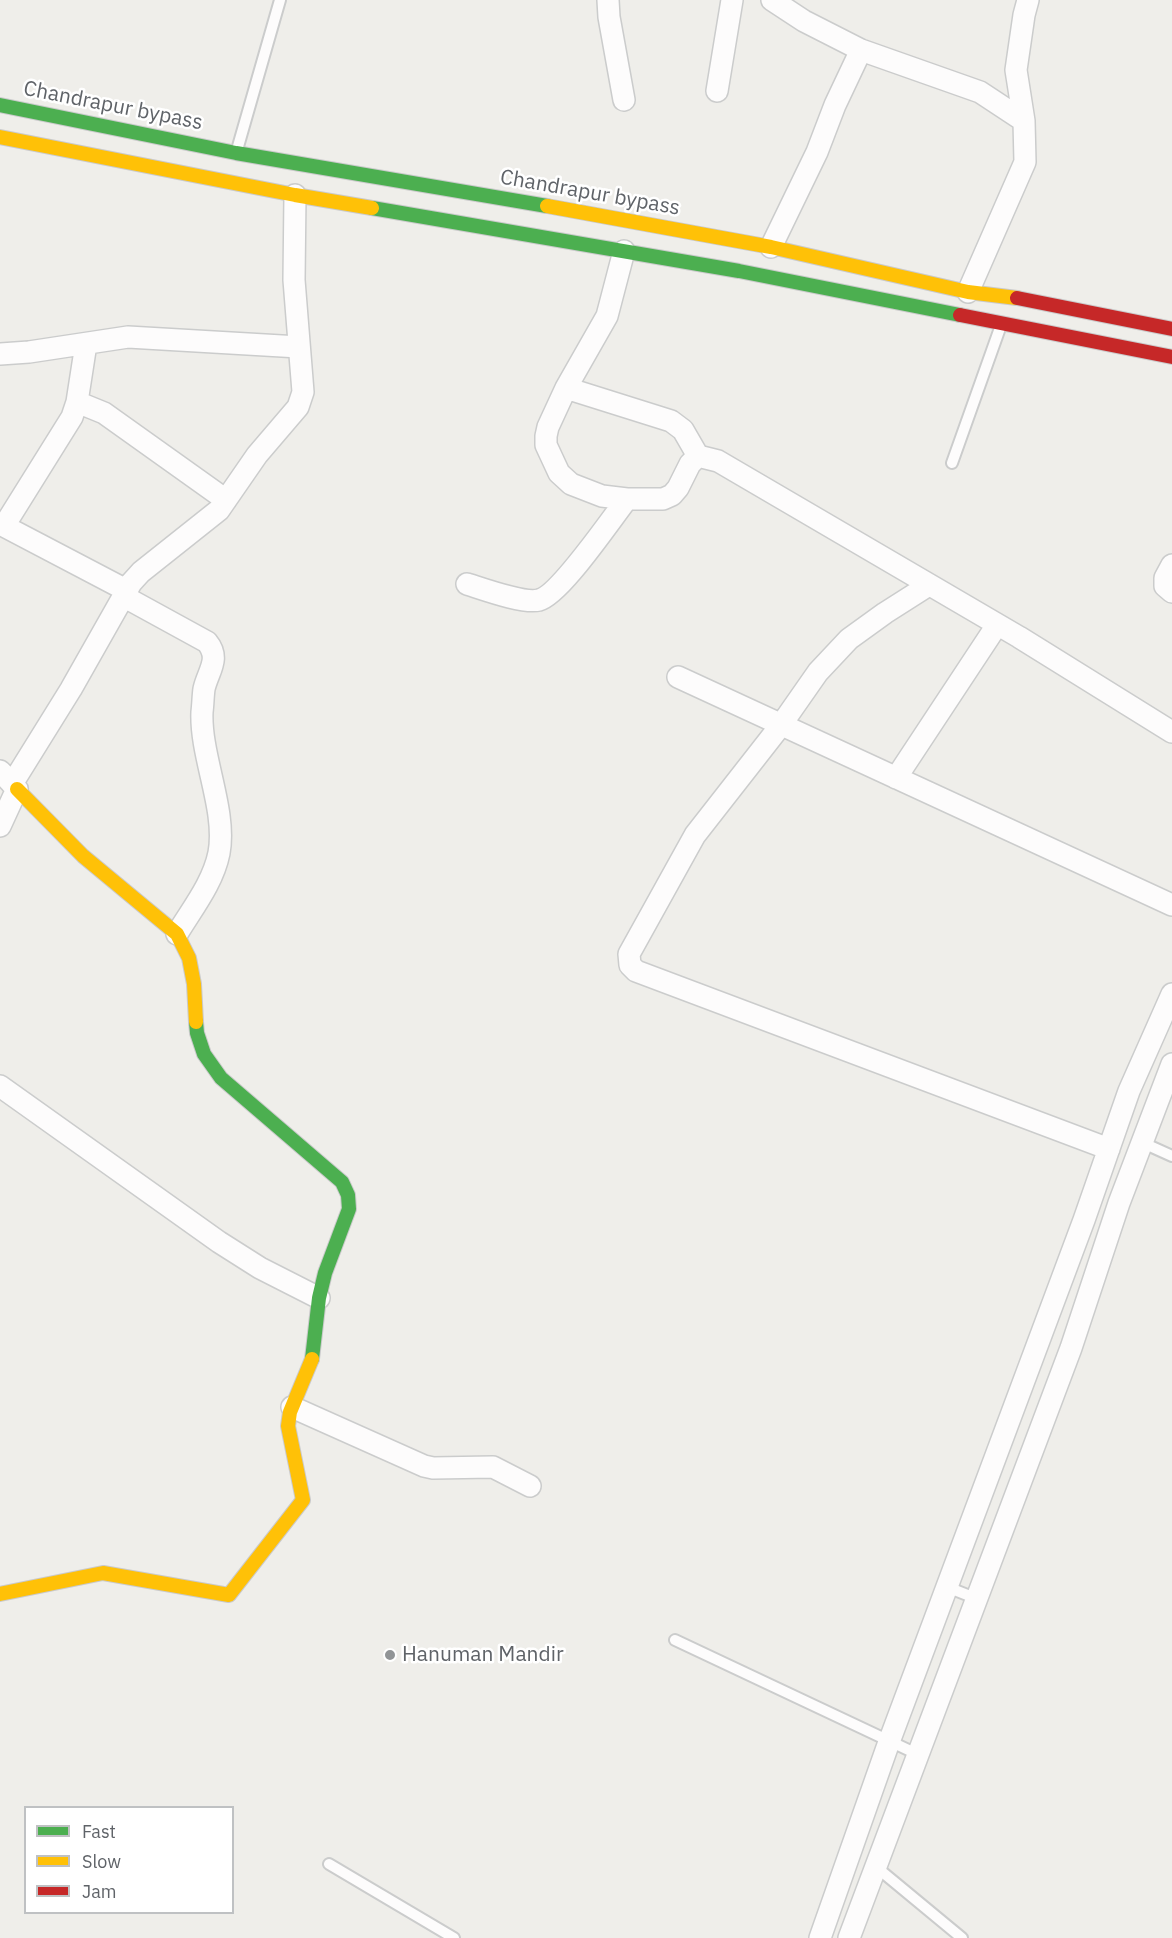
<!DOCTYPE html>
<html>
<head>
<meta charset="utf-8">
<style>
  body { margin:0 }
  #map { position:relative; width:1172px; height:1938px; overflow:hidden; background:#efeeea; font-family:"IBM Plex Sans",sans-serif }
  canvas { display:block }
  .legend { position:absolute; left:24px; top:1806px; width:210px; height:108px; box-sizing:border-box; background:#fff; border:2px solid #bfc1c3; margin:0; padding:8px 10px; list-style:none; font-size:18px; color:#5f6368 }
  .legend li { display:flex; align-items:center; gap:12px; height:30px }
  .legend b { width:30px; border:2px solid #bfc1c3 }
</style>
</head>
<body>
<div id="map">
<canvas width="1172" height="1938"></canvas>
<ul class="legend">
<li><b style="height:8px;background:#4caf50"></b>Fast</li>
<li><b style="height:8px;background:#ffc107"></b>Slow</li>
<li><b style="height:8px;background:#c62828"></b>Jam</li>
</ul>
</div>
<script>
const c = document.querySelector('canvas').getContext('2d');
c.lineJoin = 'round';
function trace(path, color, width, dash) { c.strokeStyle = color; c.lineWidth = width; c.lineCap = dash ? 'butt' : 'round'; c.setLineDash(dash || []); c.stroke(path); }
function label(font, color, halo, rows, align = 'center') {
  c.font = font + ' "IBM Plex Sans",sans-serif'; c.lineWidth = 5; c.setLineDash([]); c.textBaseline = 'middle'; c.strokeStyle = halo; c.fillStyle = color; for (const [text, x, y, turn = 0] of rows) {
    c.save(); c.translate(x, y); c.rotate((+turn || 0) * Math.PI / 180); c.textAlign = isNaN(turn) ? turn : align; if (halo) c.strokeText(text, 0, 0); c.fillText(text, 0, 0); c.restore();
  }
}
const lane = new Path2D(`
  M237,150L280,0
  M952,463L1000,328
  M1141,1142L1172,1156
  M947,1587L975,1598
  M675,1640L917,1754
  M329,1864L454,1938
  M875,1866L962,1938`);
const street = new Path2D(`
  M608,0L609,17L624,100
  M772,0L804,21L861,50L980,92L1024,121
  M717,91L732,0
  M771,247L817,152L835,105L861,50
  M624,251L607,316L566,388L548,427L546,436V445L559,473L571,484L602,496L627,499H663L672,495L678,488L690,464L698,456L718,461L1019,637L1172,732
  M968,292L1025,162L1024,121L1016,70L1024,15L1028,0
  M0,354L29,352L128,337L299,347
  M566,388L671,421L683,430L698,456
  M77,402L104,413L226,500
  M0,524L126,590
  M4,526L72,417L77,402L86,344
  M1172,565L1165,578V586L1172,592
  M467,584C483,589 524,604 539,600C560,595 611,519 627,499
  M929,585L885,613L849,639L818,672L781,725L695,835L629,954L630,965L636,971L1109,1149
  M123,596L207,642C221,659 208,671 204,689C203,696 203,704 202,712C200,756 227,810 219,853C213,883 192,909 177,934
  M678,677L1172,905
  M0,771L17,789L0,826
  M896,778L997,625
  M12,784L71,689L131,583L141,572L219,510L257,455L298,407L303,392L294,280L295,195
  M0,1086L219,1242L260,1268L319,1298
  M292,1407L424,1466L433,1468L493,1467L530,1486
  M820,1938L889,1742L1084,1220L1129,1091L1172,994
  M849,1938L1071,1348L1119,1203L1172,1064`);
const fast = new Path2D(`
  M0,105L236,153L547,206
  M372,208L739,271L960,315
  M196,1022L197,1033L204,1054L221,1078L342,1182L348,1195L349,1209L325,1273L319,1298L312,1359`);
const slow = new Path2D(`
  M0,137L295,195L372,208
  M547,206L771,247L968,292L1017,298
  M17,789L83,856L177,934L189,958L194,984L196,1022
  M0,1594L103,1573L229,1595L303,1500L288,1426L290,1412L312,1359`);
const jam = new Path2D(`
  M1017,298L1172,329
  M960,315L1172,357`);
trace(lane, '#cbcccc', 14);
trace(street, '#cbcccc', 24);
trace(fast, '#cacacb', 16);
trace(slow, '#cacacb', 16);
trace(jam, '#cacacb', 16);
trace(lane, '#fdfcfc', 10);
trace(street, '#fdfcfc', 21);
trace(fast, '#4caf50', 14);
trace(slow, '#ffc107', 14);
trace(jam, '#c62828', 14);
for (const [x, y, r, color] of [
  [390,1655,6,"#919496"]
]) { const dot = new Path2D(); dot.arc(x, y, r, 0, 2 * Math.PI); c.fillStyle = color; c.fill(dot); trace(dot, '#fff', 2); }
label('21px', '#5f6368', '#fff', [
  ["Chandrapur bypass",113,106,11],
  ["Chandrapur bypass",590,193,10]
]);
label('21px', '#5f6368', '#fff', [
  ["Hanuman Mandir",402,1655]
], 'left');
</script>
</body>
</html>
